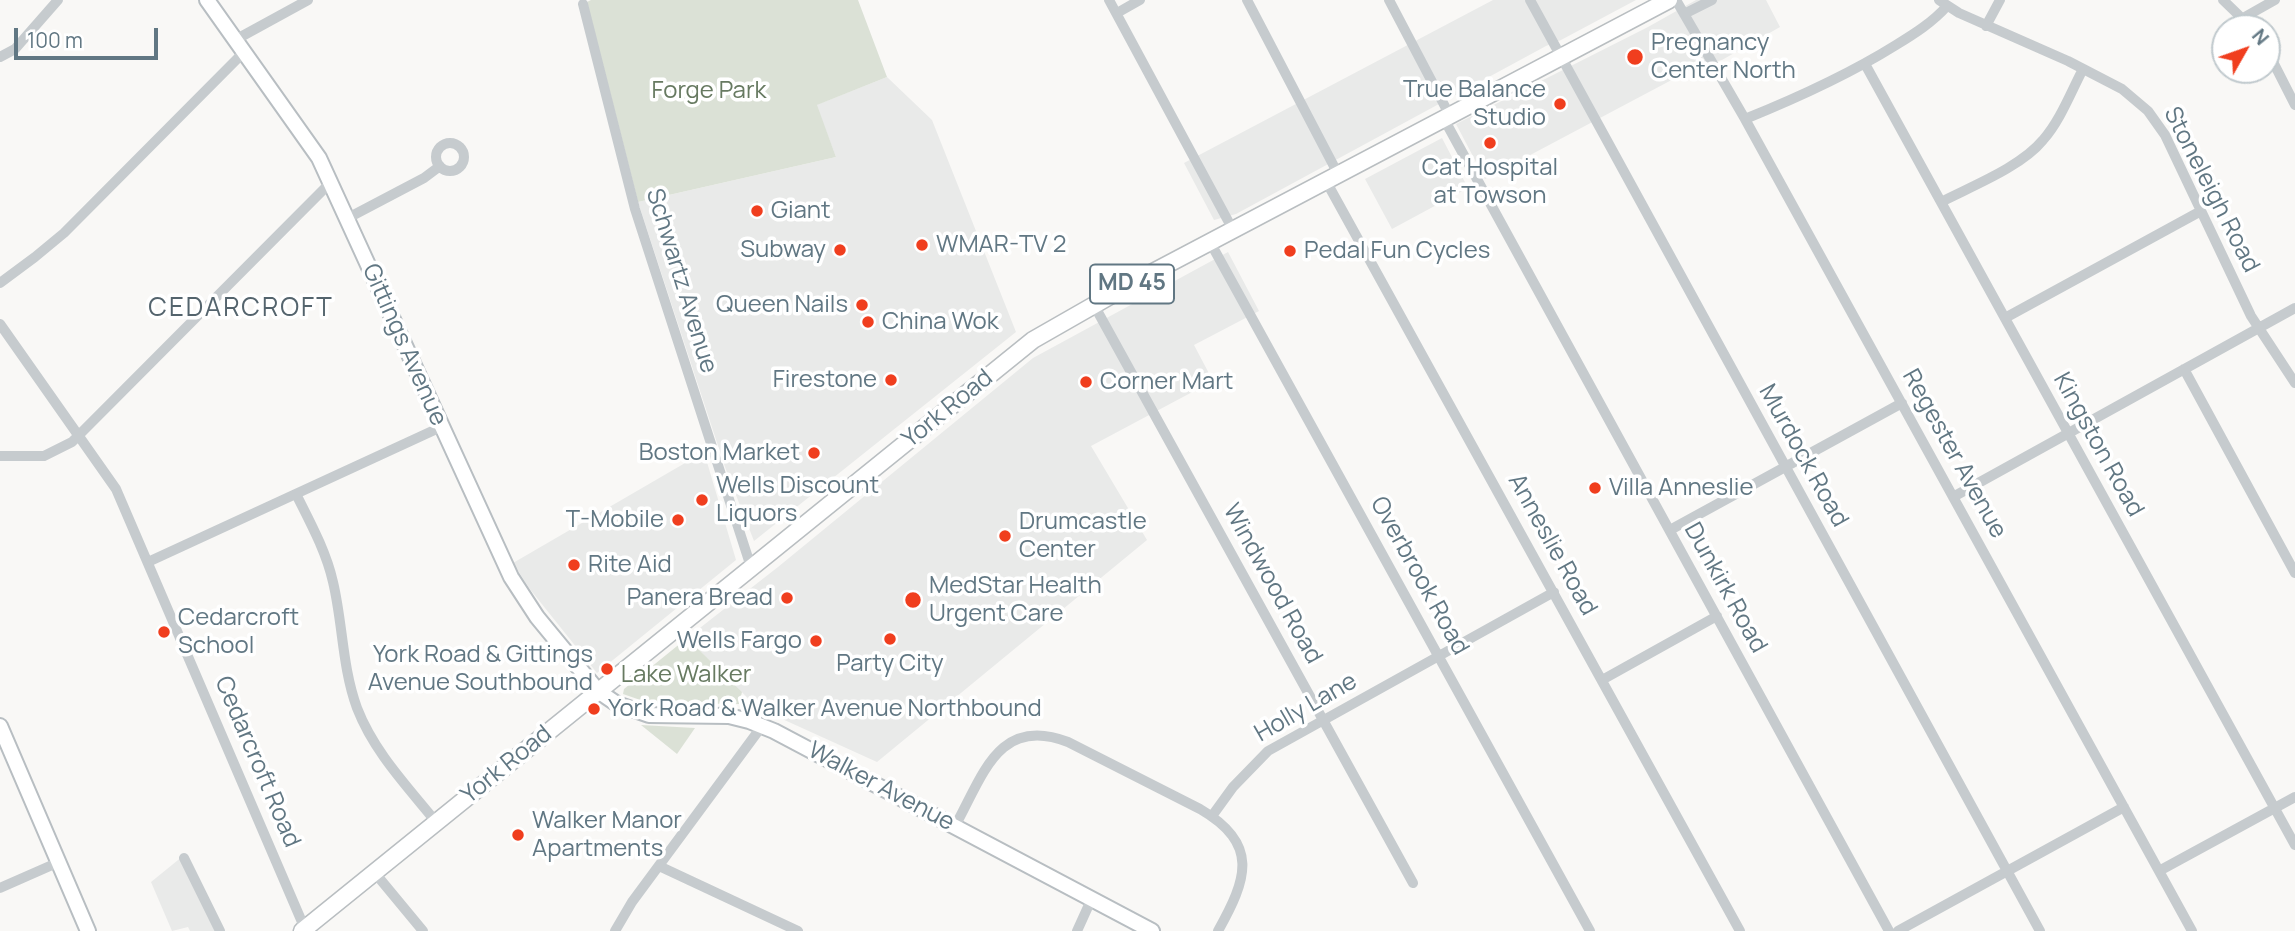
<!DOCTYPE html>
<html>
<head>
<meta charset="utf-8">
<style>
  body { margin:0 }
  #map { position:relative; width:2295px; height:931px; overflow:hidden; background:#f9f8f6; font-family:Manrope,sans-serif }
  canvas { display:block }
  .north { position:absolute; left:2211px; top:14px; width:70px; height:70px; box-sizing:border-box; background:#fff; border:2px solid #c0c9cd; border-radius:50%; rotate:50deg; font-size:19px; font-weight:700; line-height:28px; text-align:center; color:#617783 }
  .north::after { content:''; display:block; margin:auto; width:24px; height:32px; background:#f03e1e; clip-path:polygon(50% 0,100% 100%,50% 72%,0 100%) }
  .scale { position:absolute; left:14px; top:28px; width:144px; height:32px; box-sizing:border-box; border:4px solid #617783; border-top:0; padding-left:9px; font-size:21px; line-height:24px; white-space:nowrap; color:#617783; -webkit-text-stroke:5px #fff; paint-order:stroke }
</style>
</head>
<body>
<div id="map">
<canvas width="2295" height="931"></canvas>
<div class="north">N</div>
<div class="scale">100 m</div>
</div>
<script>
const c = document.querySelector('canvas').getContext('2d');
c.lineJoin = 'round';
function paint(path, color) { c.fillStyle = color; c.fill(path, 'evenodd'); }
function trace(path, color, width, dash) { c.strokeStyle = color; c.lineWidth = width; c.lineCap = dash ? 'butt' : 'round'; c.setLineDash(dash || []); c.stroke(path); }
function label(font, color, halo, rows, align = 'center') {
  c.font = font + ' Manrope,sans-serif'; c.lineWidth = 7; c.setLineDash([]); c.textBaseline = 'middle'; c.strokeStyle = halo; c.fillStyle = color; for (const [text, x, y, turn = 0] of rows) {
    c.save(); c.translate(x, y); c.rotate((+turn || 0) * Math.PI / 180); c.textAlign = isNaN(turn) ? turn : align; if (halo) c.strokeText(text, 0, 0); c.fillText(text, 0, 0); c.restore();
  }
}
paint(new Path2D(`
  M1493,0H1636L1561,40L1546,46L1236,214L1214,220L1184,163Z
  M1696,0H1766L1780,27L1722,60L1698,66L1485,179L1456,124L1648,27Z
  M887,77L932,120L1016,332L754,541L725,467L638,202L836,157L816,105Z
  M1442,138L1468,188L1392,229L1365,179Z
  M1228,252L1259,311L1194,345L1213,381L1091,446L1147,540L877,762L769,713L762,706L759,709L687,638L778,567L1033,358Z
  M704,452L736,560L597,673L529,588L513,563Z
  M183,856L219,931H190L188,927L172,931L151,882Z`), '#e9eae9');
paint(new Path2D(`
  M591,0H858L887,77L817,105L836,157L638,202L587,2Z
  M687,638L742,692L739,704L649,703L623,694L624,689Z
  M641,725L695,728L677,754Z`), '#dbe1d6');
const secondary = new Path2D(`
  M207,0L319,158L511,577L537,617L598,691L617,704L649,715L729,716L749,721L774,731L1152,931
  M0,726L88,931`);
const primary = new Path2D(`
  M302,931L1033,340L1138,280L1669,0`);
trace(secondary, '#b8bec2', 18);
trace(primary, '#b9bec1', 19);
trace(new Path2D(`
  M1109,0L1233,230
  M1247,0L1338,174
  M1389,0L1450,116
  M1530,0L2040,931
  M1676,0L1745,119L2192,931
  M1939,0L1959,13L2068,61L2122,89L2148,111L2165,135L2251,316L2295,383
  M2223,0L2252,28
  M583,4L635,209L751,567
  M1117,13L1140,0
  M1684,14L1712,0
  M2243,18L2275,0
  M1986,26L2000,0
  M235,40L308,0
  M2267,50L2295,105
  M0,57L15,49L58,0
  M1865,64L2295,845
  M1444,119L1889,931
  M1745,119C1797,98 1848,75 1896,45C1914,34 1933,22 1947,6
  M436 157a14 14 0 1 1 28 0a14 14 0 1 1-28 0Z
  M1326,181L1740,931
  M1941,202C1972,186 2021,167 2043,140C2060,121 2071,92 2083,69
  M346,219L424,178L440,166
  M1210,242L1590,931
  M0,283L35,257L64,233L244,52
  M1094,305L1413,883
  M2005,318L2201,211
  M0,324L116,489L305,929
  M2184,369L2295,573
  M0,456H44L72,442L330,183
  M296,494C310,522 326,551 333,582C343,624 342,667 357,708C374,752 407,786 436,822
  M1953,497L2295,308
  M1670,530L1902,403
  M148,562L441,427
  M1602,680L1717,616
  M1212,816L1233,787L1268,751L1554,592
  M955,826C983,776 998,715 1068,742L1200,809C1260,844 1247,879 1218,931
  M184,858L220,931
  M659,866L798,931
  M2159,871L2295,797
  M375,873L423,931
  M0,888L59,862
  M615,931L632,902L762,726
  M1077,931L1092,898
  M1898,931L2124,807`), '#c6cbce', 10);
trace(secondary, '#fff', 14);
trace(primary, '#fff', 16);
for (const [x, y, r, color] of [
  [1635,57,9,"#f03e1e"],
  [1560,104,7,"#f03e1e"],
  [1490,143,7,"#f03e1e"],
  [757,211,7,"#f03e1e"],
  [922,245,7,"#f03e1e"],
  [840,250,7,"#f03e1e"],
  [1290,251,7,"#f03e1e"],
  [862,305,7,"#f03e1e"],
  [868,322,7,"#f03e1e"],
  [891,380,7,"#f03e1e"],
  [1086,382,7,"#f03e1e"],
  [814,453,7,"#f03e1e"],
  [1595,488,7,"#f03e1e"],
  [702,500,7,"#f03e1e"],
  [678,520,7,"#f03e1e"],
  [1005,536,7,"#f03e1e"],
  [574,565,7,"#f03e1e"],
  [787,598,7,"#f03e1e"],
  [913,600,9,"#f03e1e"],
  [164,632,7,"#f03e1e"],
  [890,639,7,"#f03e1e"],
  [816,641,7,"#f03e1e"],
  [607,669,7,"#f03e1e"],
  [594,709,7,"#f03e1e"],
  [518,835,7,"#f03e1e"]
]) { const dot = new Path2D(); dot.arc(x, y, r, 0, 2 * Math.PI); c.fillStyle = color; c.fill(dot); trace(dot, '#fff', 2.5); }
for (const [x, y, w] of [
  [1132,284,84]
]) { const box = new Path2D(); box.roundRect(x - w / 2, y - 19.5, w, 39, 5); c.fillStyle = '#fff'; c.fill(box); trace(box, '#617783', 2); }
label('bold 23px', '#617783', null, [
  ["MD 45",1132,284]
]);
label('24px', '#617783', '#fff', [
  ["Pregnancy",1651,43],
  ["Center North",1651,71],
  ["True Balance",1546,90,"right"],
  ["Studio",1546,118,"right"],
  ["Cat Hospital",1490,168,"center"],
  ["at Towson",1490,196,"center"],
  ["Giant",771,211],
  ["WMAR-TV 2",936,245],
  ["Subway",826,250,"right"],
  ["Pedal Fun Cycles",1304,251],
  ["Queen Nails",848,305,"right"],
  ["China Wok",882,322],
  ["Firestone",877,380,"right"],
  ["Corner Mart",1100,382],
  ["Boston Market",800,453,"right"],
  ["Wells Discount",716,486],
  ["Liquors",716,514],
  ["Villa Anneslie",1609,488],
  ["T-Mobile",664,520,"right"],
  ["Drumcastle",1019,522],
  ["Center",1019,550],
  ["Rite Aid",588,565],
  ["MedStar Health",929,586],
  ["Urgent Care",929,614],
  ["Panera Bread",773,598,"right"],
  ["Cedarcroft",178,618],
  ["School",178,646],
  ["Wells Fargo",802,641,"right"],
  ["York Road & Gittings",593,655,"right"],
  ["Avenue Southbound",593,683,"right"],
  ["Party City",890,664,"center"],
  ["York Road & Walker Avenue Northbound",608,709],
  ["Walker Manor",532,821],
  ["Apartments",532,849]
], 'left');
label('24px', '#677a61', '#fff', [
  ["Forge Park",709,91],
  ["Lake Walker",686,675]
]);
label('24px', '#617783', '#fff', [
  ["Stoneleigh Road",2211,190,63],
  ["Schwartz Avenue",681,281,73],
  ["Gittings Avenue",404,345,66],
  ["York Road",948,409,-39],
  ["Kingston Road",2098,445,61],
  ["Regester Avenue",1954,454,61],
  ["Murdock Road",1803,456,61],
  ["Anneslie Road",1552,545,61],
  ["Overbrook Road",1419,576,61],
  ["Windwood Road",1272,584,61],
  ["Dunkirk Road",1725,588,61],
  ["Holly Lane",1306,708,-30],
  ["Cedarcroft Road",257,762,67],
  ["York Road",507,765,-39],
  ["Walker Avenue",881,787,28]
]);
c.letterSpacing = '2px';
label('26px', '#54646d', '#fff', [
  ["CEDARCROFT",241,309]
]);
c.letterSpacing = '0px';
</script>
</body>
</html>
